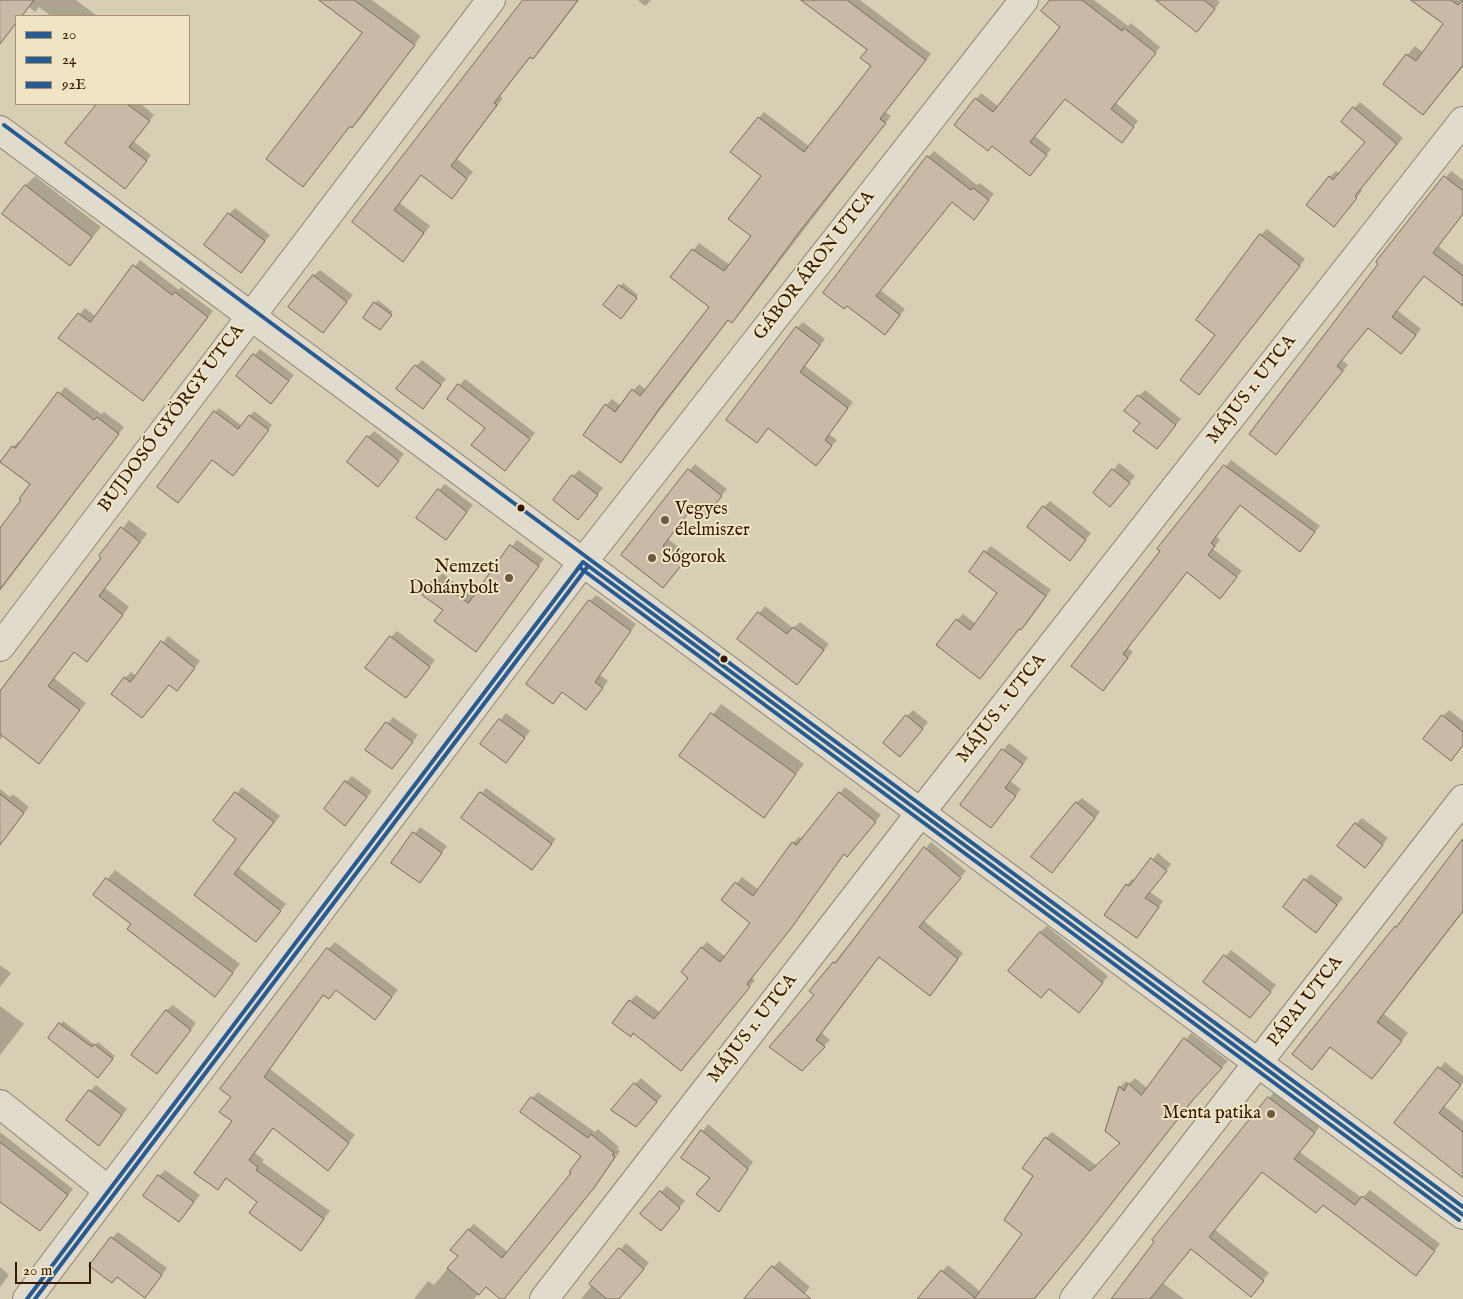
<!DOCTYPE html>
<html>
<head>
<meta charset="utf-8">
<style>
  body { margin:0 }
  #map { position:relative; width:1463px; height:1299px; overflow:hidden; background:#d8ceb3; font-family:"IM FELL English",serif }
  canvas { display:block }
  .legend { position:absolute; left:15px; top:15px; width:175px; height:90px; box-sizing:border-box; background:#efe4c4; border:1px solid #a59276; margin:0; padding:6px 9px; list-style:none; font-size:15px; color:#371802 }
  .legend li { display:flex; align-items:center; gap:10px; height:25px }
  .legend b { width:25px; border:1px solid #a59276 }
  .scale { position:absolute; left:15px; top:1262px; width:76px; height:22px; box-sizing:border-box; border:2px solid #371802; border-top:0; padding-left:6px; font-size:15px; line-height:18px; white-space:nowrap; color:#371802; -webkit-text-stroke:4px #efe4c4; paint-order:stroke }
</style>
</head>
<body>
<div id="map">
<canvas width="1463" height="1299"></canvas>
<ul class="legend">
<li><b style="height:6px;background:#275b91"></b>20</li>
<li><b style="height:6px;background:#275b91"></b>24</li>
<li><b style="height:6px;background:#275b91"></b>92E</li>
</ul>
<div class="scale">20 m</div>
</div>
<script>
const c = document.querySelector('canvas').getContext('2d');
c.lineJoin = 'round';
function paint(path, color) { c.fillStyle = color; c.fill(path, 'evenodd'); }
function trace(path, color, width, dash) { c.strokeStyle = color; c.lineWidth = width; c.lineCap = dash ? 'butt' : 'round'; c.setLineDash(dash || []); c.stroke(path); }
function label(font, color, halo, rows, align = 'center') {
  c.font = font + ' "IM FELL English",serif'; c.lineWidth = 4; c.setLineDash([]); c.textBaseline = 'middle'; c.strokeStyle = halo; c.fillStyle = color; for (const [text, x, y, turn = 0] of rows) {
    c.save(); c.translate(x, y); c.rotate((+turn || 0) * Math.PI / 180); c.textAlign = isNaN(turn) ? turn : align; if (halo) c.strokeText(text, 0, 0); c.fillText(text, 0, 0); c.restore();
  }
}
paint(new Path2D(`
  M0,0H76L97,16H51L39,7L35,12L29,7L22,16H16V23L0,44Z
  M343,0H372L421,36L360,119L352,127L351,125L303,185L364,32Z
  M524,0H579L540,51L533,57L531,56L500,96L503,98L457,159L473,172L452,197L421,174L400,203L430,226L409,253L354,222Z
  M638,0H651L645,6Z
  M814,0H860L931,54L885,112L891,116L738,316L732,321L729,319L626,455L606,405L612,399L621,406L639,384L646,390L711,307L672,277L699,243L730,265L752,236L763,176L759,118L764,112L810,147L873,66L868,50Z
  M1051,0H1094L1128,26L1131,23L1160,47L1116,103L1138,121L1127,135L1066,97L1035,136L1051,149L1036,169L976,99L981,93L999,107L1062,26Z
  M1168,0H1217L1220,2L1203,24Z
  M1413,0H1463V67L1423,114L1384,83L1415,46L1424,53L1445,24Z
  M1360,102L1403,138L1360,189L1362,191L1340,219L1308,205L1330,177L1336,171L1340,174L1367,142L1354,108Z
  M98,104H141L154,115L133,141L151,155L125,188L67,143Z
  M934,151L977,185L980,183L994,194L974,218L952,200L880,290L905,309L890,327L847,304L928,157Z
  M1451,171L1463,180V214L1438,246L1463,265V304L1425,275L1397,310L1421,329L1407,347L1401,353L1368,327L1342,360L1348,365L1281,447L1380,263L1377,261Z
  M35,176L101,227L70,265L25,186Z
  M235,208L270,235L247,265L229,214Z
  M1267,229L1305,259L1199,394L1217,335L1261,235Z
  M140,260L179,290L181,287L213,311L143,400L60,338L85,308L95,316Z
  M320,270L353,295L323,332L313,276Z
  M623,283L638,295L623,314L605,305Z
  M378,300L393,312L382,326L365,317Z
  M803,322L825,339L805,366L853,402L829,434L837,440L822,458L769,427L757,442L797,328Z
  M260,349L294,375L271,402L238,376Z
  M422,360L446,379L428,401L416,366Z
  M465,379L535,433L510,464L486,428L448,399Z
  M65,387L101,414L104,412L124,427L0,591V530L23,500L32,484L13,447L19,441L21,442Z
  M1145,390L1181,419L1157,448L1139,396Z
  M219,408L242,426L254,411L272,425L237,470L212,459L215,412Z
  M374,431L404,454L384,479L368,437Z
  M1231,460L1320,526L1300,550L1241,504L1216,536L1220,540L1213,549L1242,571L1220,597L1187,571L1128,648L1133,652L1103,690L1161,551L1159,549Z
  M1119,463L1135,476L1116,499L1094,493Z
  M695,464L727,489L701,520L690,511L668,539L689,555L669,580L622,554Z
  M579,470L603,488L584,512L573,476Z
  M445,484L473,505L451,533L439,490Z
  M1050,501L1091,533L1076,553L1044,507Z
  M129,520L147,534L105,588L129,607L94,653L75,651L54,678L86,703L39,762L4,735L0,740V691Z
  M517,540L544,559L476,650L444,609L424,595L442,573L474,597Z
  M991,546L1051,590L1027,623L1020,628L980,678L957,620L963,614L976,624L999,592L985,552Z
  M596,595L636,624L600,675L608,681L592,702L563,691L553,703L590,601Z
  M765,606L793,628L800,622L829,644L797,684L739,639Z
  M397,631L435,660L411,691L391,637Z
  M168,636L200,661L183,683L170,684L148,710L125,678L131,672L136,676Z
  M721,704L804,764L764,816L681,756Z
  M913,710L928,722L906,750L907,716Z
  M1449,710L1463,721V745L1457,753L1443,716Z
  M506,713L530,731L512,755L482,743Z
  M393,717L418,735L398,761L367,749Z
  M1009,743L1028,758L1010,781L1021,789L991,827L962,804Z
  M352,776L372,791L345,824L346,782Z
  M242,787L280,816L239,868L286,904L256,941L196,895L238,839L215,821Z
  M845,787L881,815L853,849L844,853L752,978L755,980L686,1064L630,1001L636,995L661,1013L690,978L701,948L707,942L726,957L752,923L723,900L742,877L759,890L793,843L799,837L802,839Z
  M486,788L556,839L537,863L462,818Z
  M0,789L10,797L13,794L29,807L15,825L0,822Z
  M1082,798L1100,812L1057,866L1076,803Z
  M1362,818L1388,838L1371,860L1356,824Z
  M420,827L447,846L420,882L393,862Z
  M931,842L966,871L924,921L963,953L936,989L880,956L822,1033L830,1040L802,1069L834,963Z
  M1463,842V912L1384,1014L1408,1033L1372,1078L1331,1046L1312,1068L1396,927Z
  M1158,853L1171,864L1150,892L1163,901L1137,936L1127,885L1132,879L1135,881Z
  M115,870L240,964L215,995L133,924L95,894Z
  M1311,874L1343,898L1322,925L1305,880Z
  M1047,926L1108,976L1085,1005L1040,932Z
  M335,942L398,990L375,1018L337,989L324,994L270,1069L355,1135L328,1170L274,1127L255,1153L264,1160L262,1162L330,1211L301,1249L259,1201L227,1178L218,1188L234,1121L232,1097L328,949Z
  M1231,950L1276,985L1256,1011L1205,982Z
  M0,965L11,973L0,987Z
  M173,1005L196,1023L163,1066L166,1011Z
  M0,1006L24,1024L0,1055Z
  M63,1021L95,1045L98,1042L115,1056L100,1074L49,1038Z
  M1191,1033L1228,1061L1198,1094L1035,1299H919L948,1265L981,1292L1023,1234L1034,1176L1046,1138L1052,1132L1097,1166L1122,1143L1107,1130L1120,1087L1126,1081L1129,1084L1135,1078L1148,1089Z
  M1445,1062L1463,1076V1082L1444,1106L1463,1121V1177L1395,1123Z
  M641,1078L662,1096L642,1119L635,1084Z
  M96,1085L127,1109L105,1138L90,1091Z
  M1275,1091L1320,1126L1300,1152L1362,1198L1370,1190L1440,1244L1422,1268L1324,1204L1263,1171L1215,1230L1269,1273L1257,1288L1192,1248L1163,1283L1184,1299H1112L1156,1242L1154,1240Z
  M538,1092L595,1132L598,1129L619,1147L617,1149L620,1151L600,1180L508,1293L486,1285L474,1299H414L428,1281L434,1285L459,1255L468,1230L474,1224L508,1252L573,1173L582,1156L532,1098Z
  M708,1124L753,1162L719,1210L712,1178L683,1158Z
  M0,1132L73,1189L40,1230L0,1200Z
  M165,1170L200,1195L179,1220L159,1176Z
  M667,1186L685,1201L667,1223L661,1192Z
  M118,1232L167,1268L151,1290L112,1238Z
  M626,1243L649,1263L619,1299H581Z
  M779,1261L810,1287L800,1299H745Z
  M0,1267L9,1275L0,1287Z`), '#0003');
const building = new Path2D(`
  M0,0H34L22,16H16V23L0,44Z
  M319,0H354L415,45L352,128L350,126L303,187L266,159L362,33Z
  M523,0H578L533,59L530,57L494,103L497,105L451,166L467,179L452,199L421,175L394,210L424,233L403,262L352,222Z
  M801,0H847L926,60L880,119L886,123L800,231L732,323L728,320L659,409L621,463L583,435L605,404L615,412L632,389L640,396L709,307L670,277L692,249L724,271L751,236L728,219L761,176L730,152L758,117L804,152L871,66L860,58L867,50Z
  M1050,0H1082L1122,31L1124,28L1156,53L1111,109L1134,127L1122,143L1065,99L1030,142L1047,155L1030,176L992,146L988,151L954,125L975,98L993,112L1060,27L1041,11Z
  M1156,0H1204L1215,9L1197,32Z
  M1411,0H1451L1458,5L1463,0V65L1423,115L1383,84L1406,54L1416,61L1443,24Z
  M97,104H127L150,121L129,147L147,161L125,189L65,143Z
  M1353,107L1397,144L1355,196L1357,198L1334,227L1306,205L1329,176L1333,180L1365,142L1341,122Z
  M927,156L971,190L973,188L989,200L974,220L952,202L876,296L900,315L885,335L847,306L844,309L823,293Z
  M1444,176L1463,191V214L1433,253L1463,276V306L1424,276L1392,317L1416,335L1401,354L1368,328L1337,366L1343,371L1276,455L1249,434L1378,264L1376,262Z
  M25,185L92,237L70,266L2,214Z
  M228,213L265,241L241,273L204,245Z
  M1260,234L1300,266L1199,395L1180,380L1215,335L1196,320Z
  M133,265L172,295L175,292L208,317L143,401L58,338L78,313L90,322Z
  M313,275L347,302L323,333L288,307Z
  M619,285L637,298L621,319L603,305Z
  M374,302L392,315L380,330L363,318Z
  M796,327L820,345L800,372L848,408L825,440L832,446L816,466L768,428L757,443L726,420Z
  M253,354L289,381L271,404L236,376Z
  M415,365L441,385L423,409L396,389Z
  M458,384L530,439L505,471L471,445L485,428L447,399Z
  M58,392L94,420L97,417L119,434L0,589V528L21,500L19,499L30,484L0,462L12,446L15,448Z
  M1138,395L1176,425L1157,449L1133,431L1140,423L1124,411Z
  M214,411L238,429L249,415L269,430L233,476L212,460L178,503L157,487Z
  M367,436L399,461L378,487L347,462Z
  M1224,465L1315,532L1300,552L1240,505L1211,543L1215,546L1208,555L1237,577L1220,599L1187,572L1123,654L1128,658L1103,691L1071,666L1160,551L1157,549Z
  M688,469L722,496L701,521L689,512L663,546L684,562L663,588L621,555Z
  M1112,469L1130,483L1110,507L1093,493Z
  M572,475L598,495L578,520L553,500Z
  M438,489L467,512L446,540L416,518Z
  M1043,506L1086,540L1070,561L1027,527Z
  M121,527L140,542L99,596L123,615L87,662L74,652L48,686L80,710L39,764L0,734V691L101,558L99,556Z
  M510,545L539,566L476,652L434,621L443,610L422,595L434,578L468,603Z
  M984,551L1046,596L1021,630L1019,629L980,679L936,645L956,619L970,630L997,593L969,572Z
  M589,600L631,631L595,682L603,688L586,710L562,692L553,704L526,684Z
  M758,612L787,634L793,627L824,650L797,685L737,639Z
  M390,636L430,667L406,698L365,668Z
  M161,641L195,668L177,691L169,685L142,718L111,694L124,677L130,682Z
  M711,713L796,774L764,818L679,756Z
  M906,715L923,729L900,757L883,743Z
  M1442,715L1463,732V745L1451,761L1423,739Z
  M499,719L525,738L506,763L480,744Z
  M386,722L413,742L392,769L365,750Z
  M1002,749L1023,764L1005,788L1016,796L991,828L960,805Z
  M345,781L367,797L345,826L324,809Z
  M235,792L274,822L234,874L281,911L256,942L194,895L236,839L213,821Z
  M480,792L552,844L532,870L461,818Z
  M839,792L876,822L847,857L844,854L792,927L747,984L750,987L681,1071L633,1033L631,1037L612,1023L629,1000L654,1019L688,978L681,972L701,947L720,962L750,923L721,900L735,882L753,896L792,842L796,845Z
  M0,794L24,813L0,845Z
  M1076,802L1095,818L1052,873L1031,857Z
  M1355,823L1383,845L1365,868L1337,846Z
  M413,832L442,853L420,883L391,863Z
  M1463,839V911L1377,1022L1402,1041L1372,1079L1330,1047L1312,1070L1292,1054L1395,926L1396,927Z
  M924,847L961,878L919,927L958,959L930,996L879,957L816,1040L825,1047L802,1071L769,1047L814,995L809,991L833,962L835,963Z
  M1151,858L1167,871L1145,898L1159,907L1137,938L1104,915L1126,884L1129,886Z
  M106,878L233,973L215,997L127,929L131,924L93,895Z
  M1304,879L1337,905L1316,933L1283,907Z
  M1040,932L1103,983L1079,1013L1049,989L1041,998L1008,971Z
  M327,948L392,997L375,1020L336,990L329,999L323,995L264,1077L349,1143L328,1171L273,1128L249,1160L258,1167L256,1170L324,1219L301,1251L249,1213L257,1202L226,1178L218,1190L194,1173L232,1121L219,1112L231,1097L220,1089Z
  M1224,955L1271,992L1250,1018L1203,982Z
  M166,1010L191,1030L157,1074L131,1055Z
  M59,1023L92,1047L94,1044L113,1059L98,1078L48,1038Z
  M1184,1038L1222,1068L1192,1101L1082,1241L1034,1299H917L941,1270L975,1298L1022,1234L1004,1220L1033,1176L1022,1168L1045,1137L1090,1171L1120,1143L1105,1131L1119,1086L1124,1091L1128,1083L1141,1095Z
  M1438,1067L1461,1085L1439,1113L1463,1132V1178L1394,1123Z
  M634,1083L657,1102L636,1127L611,1110Z
  M89,1090L122,1115L99,1146L66,1120Z
  M531,1097L588,1138L591,1134L614,1153L612,1155L615,1157L594,1188L504,1299H500L486,1287L479,1295L447,1268L458,1256L450,1250L468,1229L502,1258L571,1173L569,1172L581,1156L520,1112Z
  M1268,1097L1315,1133L1294,1159L1355,1205L1362,1196L1435,1251L1416,1276L1323,1205L1316,1213L1262,1172L1209,1237L1264,1281L1251,1297L1191,1249L1150,1299H1111L1154,1242L1152,1240Z
  M701,1130L748,1169L719,1212L696,1194L710,1178L681,1158Z
  M0,1142L68,1195L40,1231L0,1202Z
  M158,1175L194,1202L179,1222L143,1196Z
  M660,1191L680,1208L661,1231L640,1214Z
  M111,1237L162,1275L145,1298L117,1277L112,1283L89,1266Z
  M619,1248L644,1269L619,1299H607L589,1284Z
  M772,1266L811,1299H744Z`);
paint(building, '#c9b9a6');
trace(building, '#766c5b', 1);
const minor = new Path2D(`
  M0,130L1463,1215
  M0,647L491,0
  M0,1104L109,1191
  M27,1299L583,562L1024,0
  M544,1299L921,812L1463,121
  M1074,1299L1463,799`);
trace(minor, '#8d8472', 30);
trace(minor, '#e0dbcd', 28);
trace(new Path2D(`
  M583,562L1463,1215
  M27,1299L583,562`), '#275b91', 4);
trace(new Path2D(`
  M579,567L1459,1220
  M35,1299L588,566`), '#275b91', 4);
trace(new Path2D(`
  M4,125L1463,1207`), '#275b91', 4);
for (const [x, y, r, color] of [
  [521,508,4.5,"#371802"],
  [665,520,5,"#6f5840"],
  [652,558,5,"#6f5840"],
  [509,578,5,"#6f5840"],
  [724,659,4.5,"#371802"],
  [1271,1114,5,"#6f5840"]
]) { const dot = new Path2D(); dot.arc(x, y, r, 0, 2 * Math.PI); c.fillStyle = color; c.fill(dot); trace(dot, '#efe4c4', 2); }
label('18px', '#371802', '#efe4c4', [
  ["GÁBOR ÁRON UTCA",815,266,-52],
  ["MÁJUS 1. UTCA",1252,390,-52],
  ["BUJDOSÓ GYÖRGY UTCA",172,419,-53],
  ["MÁJUS 1. UTCA",1002,709,-52],
  ["PÁPAI UTCA",1306,1002,-52],
  ["MÁJUS 1. UTCA",753,1029,-52]
]);
label('18px', '#371802', '#efe4c4', [
  ["Vegyes",675,510],
  ["élelmiszer",675,531],
  ["Sógorok",662,558],
  ["Nemzeti",499,568,"right"],
  ["Dohánybolt",499,589,"right"],
  ["Menta patika",1261,1114,"right"]
], 'left');
</script>
</body>
</html>
